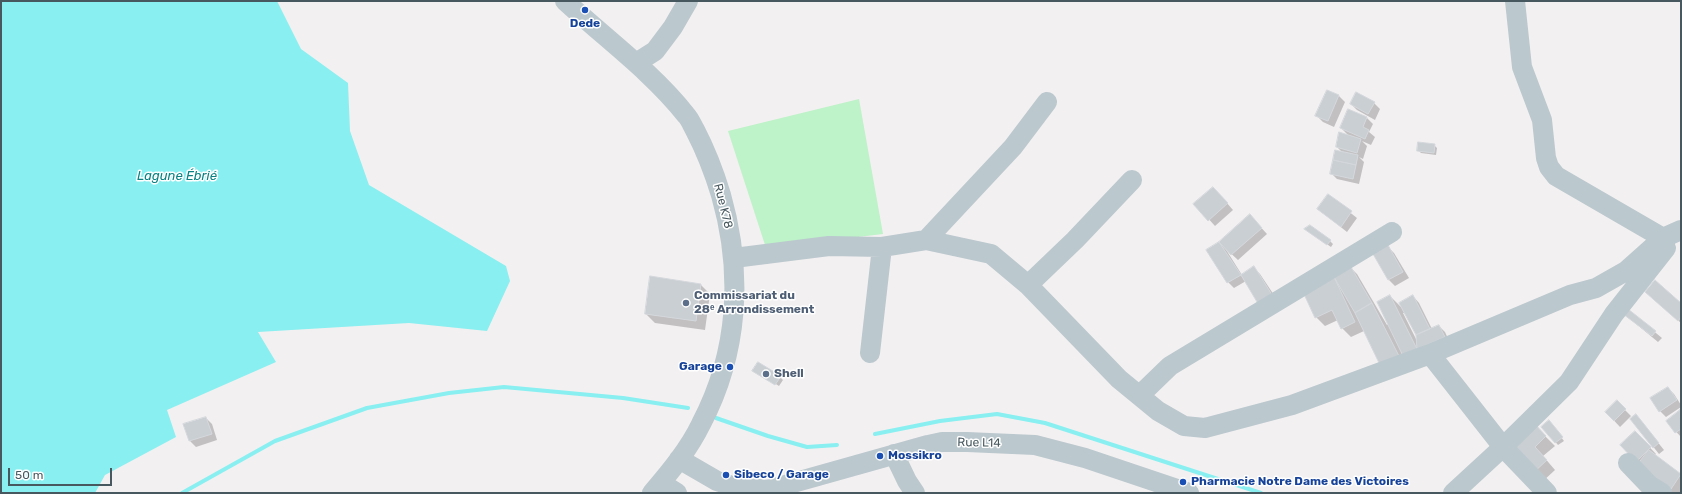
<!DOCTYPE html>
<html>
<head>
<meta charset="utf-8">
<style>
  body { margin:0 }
  #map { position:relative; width:1682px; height:494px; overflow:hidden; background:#f3f0f1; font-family:Rubik,sans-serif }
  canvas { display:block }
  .frame { position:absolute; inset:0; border:2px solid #47585f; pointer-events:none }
  .scale { position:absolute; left:8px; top:468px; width:104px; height:18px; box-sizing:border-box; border:2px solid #47585f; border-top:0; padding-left:5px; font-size:12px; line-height:14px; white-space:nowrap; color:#47585f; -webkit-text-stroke:3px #fff; paint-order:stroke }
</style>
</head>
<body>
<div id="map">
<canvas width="1682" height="494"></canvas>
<div class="frame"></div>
<div class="scale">50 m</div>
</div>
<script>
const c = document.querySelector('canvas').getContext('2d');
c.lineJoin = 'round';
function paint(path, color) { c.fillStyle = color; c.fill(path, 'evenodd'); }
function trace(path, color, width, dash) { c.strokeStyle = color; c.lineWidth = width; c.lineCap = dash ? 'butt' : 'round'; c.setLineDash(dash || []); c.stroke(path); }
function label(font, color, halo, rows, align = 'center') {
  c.font = font + ' Rubik,sans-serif'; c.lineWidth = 3; c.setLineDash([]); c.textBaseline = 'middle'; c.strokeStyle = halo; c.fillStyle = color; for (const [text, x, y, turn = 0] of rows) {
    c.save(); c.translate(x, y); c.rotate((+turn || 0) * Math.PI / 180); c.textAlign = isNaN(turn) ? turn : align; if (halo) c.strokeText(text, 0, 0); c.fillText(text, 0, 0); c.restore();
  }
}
paint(new Path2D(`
  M859,99L883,234L766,248L728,131Z`), '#bef2c8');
paint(new Path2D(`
  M1,1H277L301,49L348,83L350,131L369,185L506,266L510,281L487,331L409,323L258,332L276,362L167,410L176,437L105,475L95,493H1Z`), '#89eff0');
paint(new Path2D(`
  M1327,91L1339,96L1345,102L1334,127L1323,122L1317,116Z
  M1374,103L1380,109L1375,120L1357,110L1351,104Z
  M1348,110L1367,118L1373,124L1369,132L1375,137L1371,145L1362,141L1367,146L1363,159L1359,157L1364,162L1359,184L1337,179L1331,173L1343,153L1337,147L1349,136L1341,128Z
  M1434,145L1437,148L1436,155L1421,153L1418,150Z
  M1219,194L1233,210L1215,226L1195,204Z
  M1329,196L1357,218L1347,232L1318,209Z
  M1256,222L1267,234L1238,260L1225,248L1242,275L1254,268L1260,274L1280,304L1246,281L1234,288L1228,282L1208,250Z
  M1310,226L1330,241L1333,244L1331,247L1309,232Z
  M1388,247L1394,253L1409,278L1395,286L1389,280L1375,254Z
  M1351,268L1357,274L1387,325L1389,324L1390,296L1402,308L1413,296L1419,303L1432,329L1439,326L1445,332L1450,343L1401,352L1407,365L1364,331L1351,337L1342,328L1338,320L1325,326L1316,317L1334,278L1337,281ZM1403,313H1405L1417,335V341Z
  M701,285L710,294L705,330L655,323L646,314Z
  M1652,298L1681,304V323Z
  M1628,310L1662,338L1658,342L1624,314Z
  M755,371L780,377L783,380L779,386Z
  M1668,388L1674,394L1681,405V407L1666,417L1660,411Z
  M1617,402L1631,416L1620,427L1606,412Z
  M1680,411L1681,412V437L1667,422Z
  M1636,415L1664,450L1659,454L1631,419Z
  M206,418L212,424L217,440L196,447L190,441L185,425Z
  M1552,425L1564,441L1558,445L1543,427Z
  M1635,432L1656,454L1655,455L1681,476V493H1669L1621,445Z
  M1544,435L1555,446L1543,456L1555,470L1542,482L1510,447Z`), '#0003');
trace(new Path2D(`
  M716,418L768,436L807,447L837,445
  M875,434L940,421L997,414L1045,423L1261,493
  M182,493L275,441L367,408L449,393L504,387L623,398L688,408`), '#89eff0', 4);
const building = new Path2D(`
  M1327,90L1339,95L1328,121L1315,116Z
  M1356,92L1375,102L1368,114L1350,104Z
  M1348,109L1367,117L1363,127L1369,130L1365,139L1340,128Z
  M1339,132L1361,139L1357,153L1336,147Z
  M1418,142L1435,144L1434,153L1417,151Z
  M1335,150L1358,155L1356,165L1333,160Z
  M1333,160L1356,165L1353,179L1330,174Z
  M1213,187L1228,203L1208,221L1193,204Z
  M1328,194L1352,211L1341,227L1317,209Z
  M1250,214L1262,228L1231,255L1219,242Z
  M1310,225L1331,240L1327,245L1304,229Z
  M1219,242L1241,275L1227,283L1206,250Z
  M1388,245L1403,272L1388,280L1373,254Z
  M1254,266L1274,298L1260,307L1241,275Z
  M1351,267L1372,303L1355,313L1334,277Z
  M650,276L701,284L696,321L645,314Z
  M1334,277L1355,322L1341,329L1332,310L1315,318L1303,292Z
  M1655,280L1681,303V317L1678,321L1645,292Z
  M1390,295L1417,349L1403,356L1377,302Z
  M1413,295L1430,329L1416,335L1399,303Z
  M1372,303L1399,356L1380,365L1355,313Z
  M1628,309L1656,331L1652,336L1623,314Z
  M1439,325L1445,337L1417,349L1416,335Z
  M758,362L781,376L775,385L752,371Z
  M1668,387L1677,400L1659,412L1650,398Z
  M1617,400L1626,409L1614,421L1605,412Z
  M1680,410L1681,429L1675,433L1666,421Z
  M1636,414L1659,443L1653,448L1630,419Z
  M206,417L212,434L189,441L183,424Z
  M1549,420L1563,437L1555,443L1541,427Z
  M1535,424L1546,436L1535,447L1547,460L1532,474L1509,447Z
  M1635,431L1651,447L1636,462L1620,445Z
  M1649,450L1681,474L1669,492L1636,467Z`);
paint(building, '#cacfd3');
trace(building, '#d4d8dc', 1);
trace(new Path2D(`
  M565,1C605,38 652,72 686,115C690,119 692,125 695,130C706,151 714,172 721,195C743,272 739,352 701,424C689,449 670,472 652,493
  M1515,1L1522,67L1542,120L1546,158L1549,167L1556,176L1663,238
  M636,63L655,51L673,27L688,1
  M926,240L1013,147L1047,102
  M734,258L829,246L882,247L926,240L991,254L1028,285L1075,240L1132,180
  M1028,285L1119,379L1158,411L1184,426L1205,428L1292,405L1430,354L1570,295L1596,288L1626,271L1663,238L1681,230
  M870,353L882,247
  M1430,354L1503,447L1547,493
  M1140,395L1170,366L1392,232
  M894,454L907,481L915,493
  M679,459L717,481L732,486L768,490
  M1628,463L1649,485L1662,493
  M661,483L677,493
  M763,493L768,490L928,445L942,442H967L1035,445L1085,458L1189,493
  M1453,493L1503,447L1569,382L1614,314L1666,248`), '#bbc8ce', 20);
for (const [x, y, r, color] of [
  [585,10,4,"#1a4fb4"],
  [686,303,4,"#5c6f8a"],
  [730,367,4,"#1a4fb4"],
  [766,374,4,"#5c6f8a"],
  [880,456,4,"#1a4fb4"],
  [726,475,4,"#1a4fb4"],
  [1183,482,4,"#1a4fb4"]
]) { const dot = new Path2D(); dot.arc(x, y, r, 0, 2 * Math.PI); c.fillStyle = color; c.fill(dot); trace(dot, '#fff', 1.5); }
label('bold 12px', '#164399', '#fff', [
  ["Dede",585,24,"center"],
  ["Garage",722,367,"right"],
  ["Mossikro",888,456],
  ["Sibeco / Garage",734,475],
  ["Pharmacie Notre Dame des Victoires",1191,482]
], 'left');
label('12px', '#47585f', '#fff', [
  ["Rue K78",723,206,76],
  ["Rue L14",979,443,1]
]);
label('bold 12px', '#4e5e75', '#fff', [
  ["Commissariat du",694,296],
  ["28ᵉ Arrondissement",694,310],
  ["Shell",774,374]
], 'left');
label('italic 13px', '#098182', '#fff', [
  ["Lagune Ébrié",177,176]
]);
</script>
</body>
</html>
